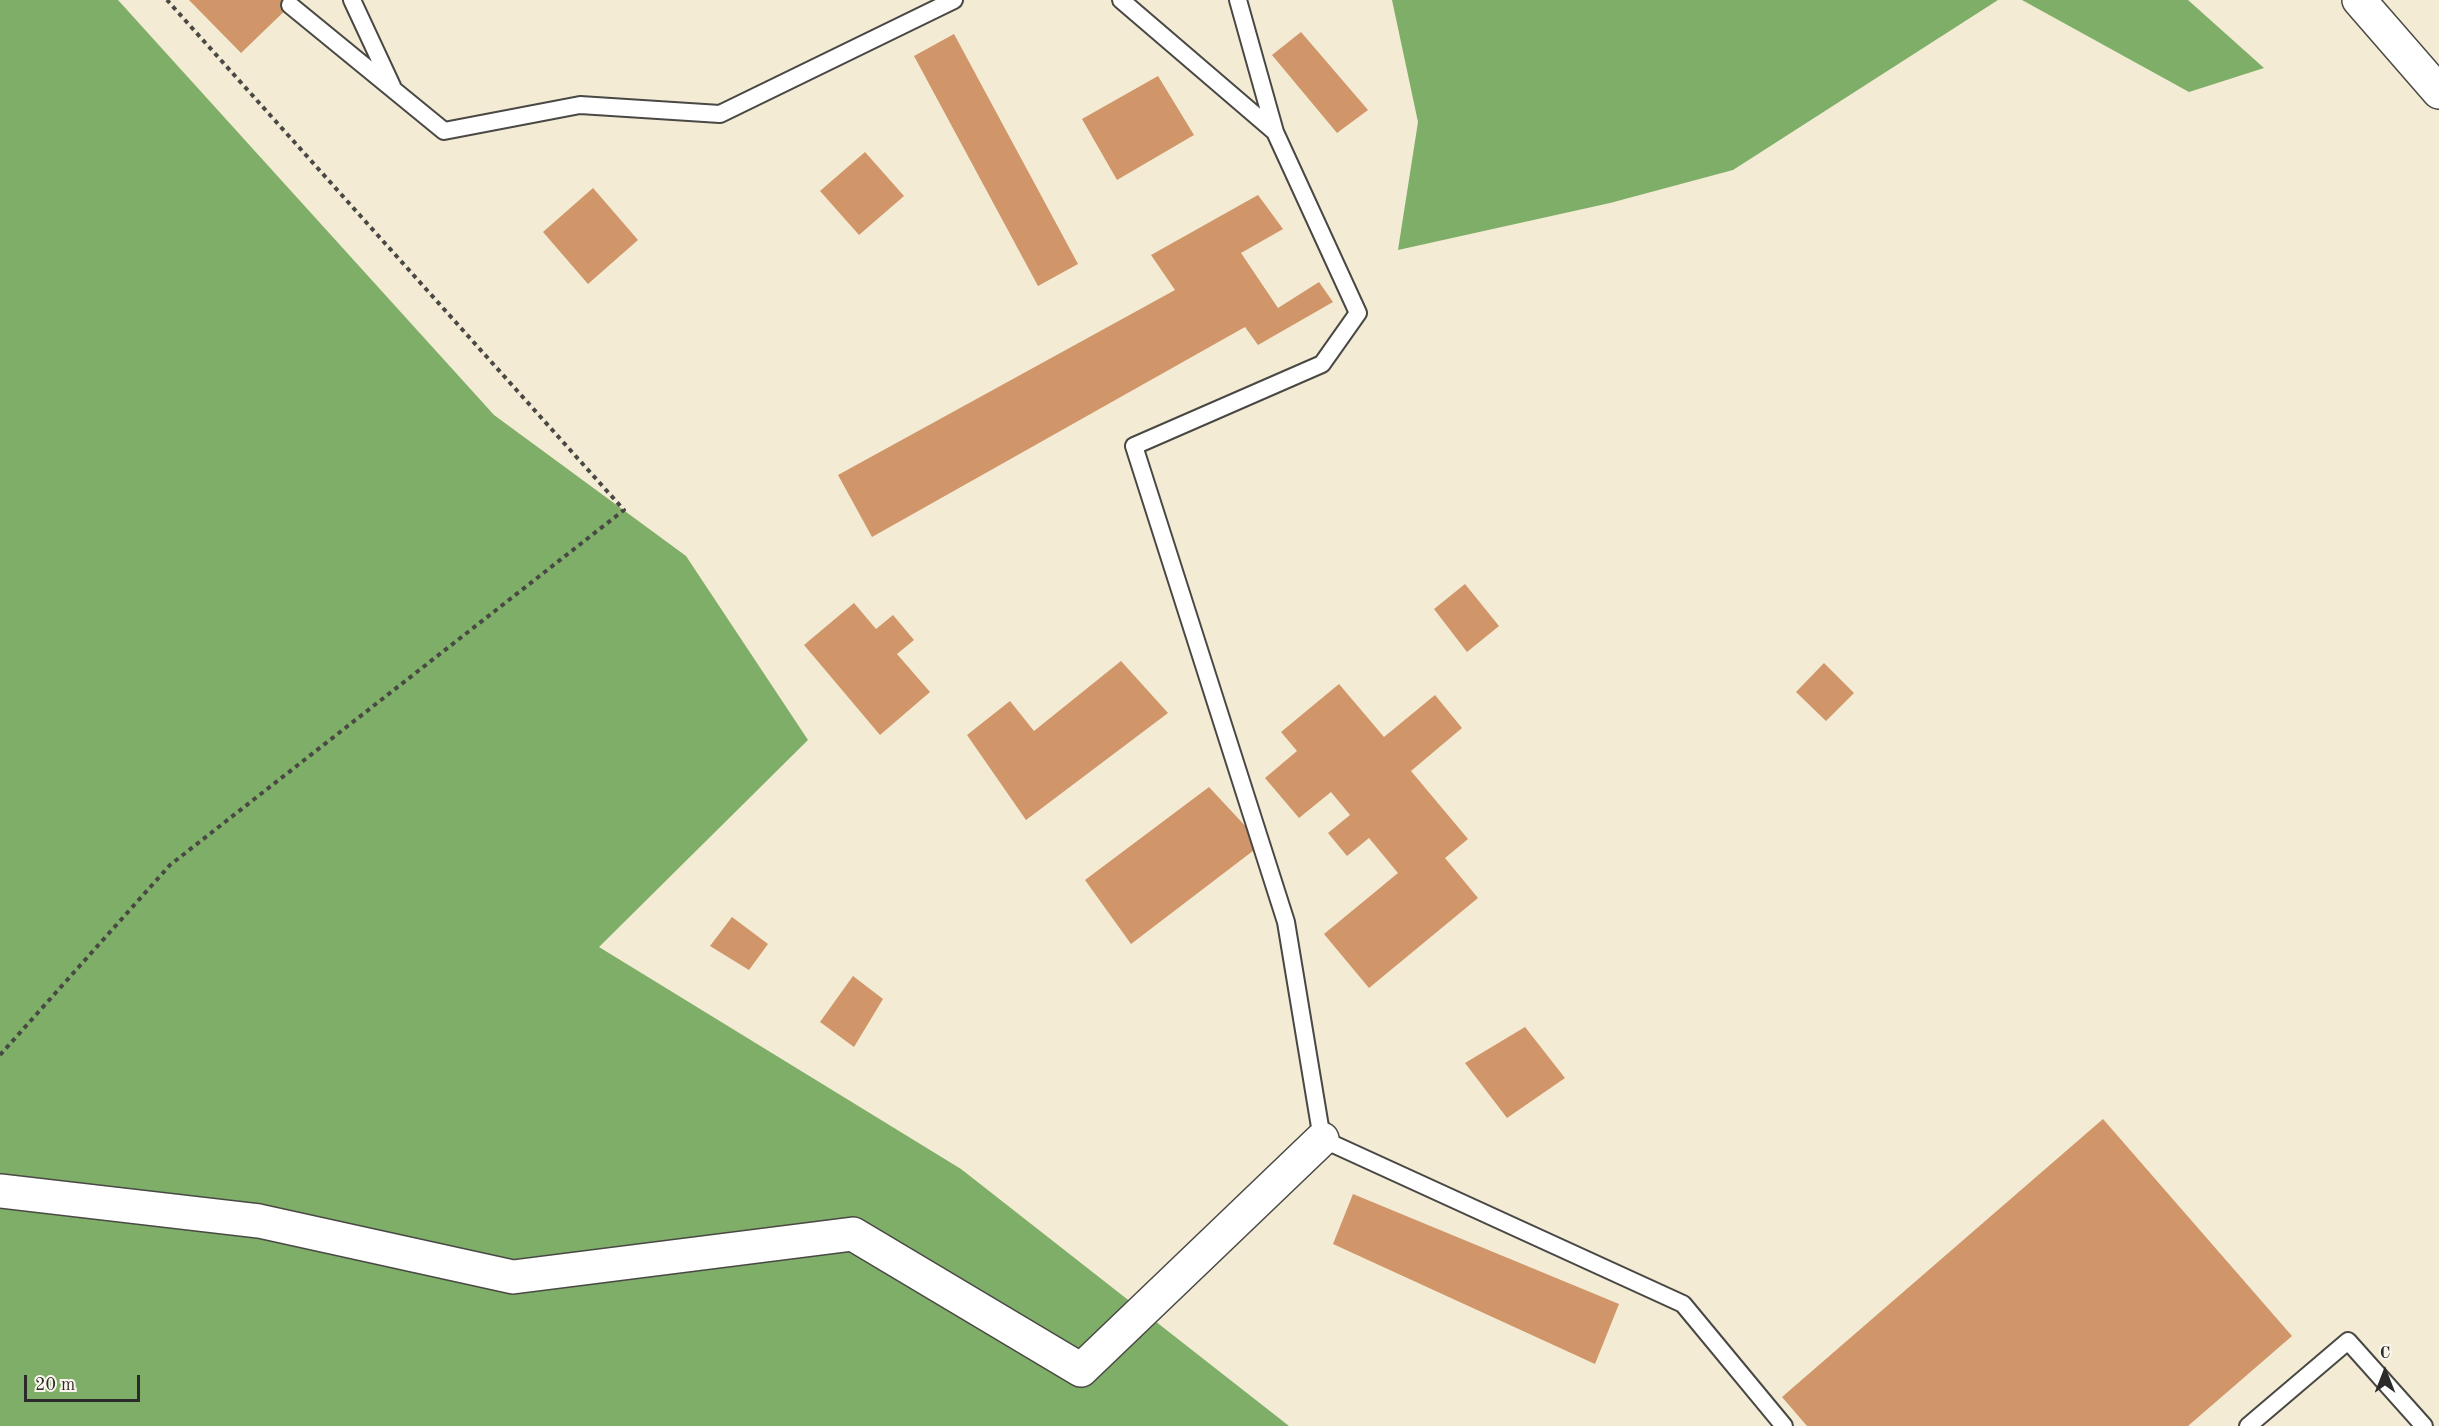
<!DOCTYPE html>
<html>
<head>
<meta charset="utf-8">
<style>
  body { margin:0 }
  #map { position:relative; width:2439px; height:1426px; overflow:hidden; background:#f3ebd4; font-family:"Old Standard TT",serif }
  canvas { display:block }
  .north { position:absolute; left:2355px; top:1342px; width:60px; height:60px; -webkit-text-stroke:4px #fbf7ec; paint-order:stroke; rotate:0deg; font-size:16px; font-weight:700; line-height:24px; text-align:center; color:#2b2b2b }
  .north::after { content:''; display:block; margin:auto; width:21px; height:27px; background:#2b2b2b; clip-path:polygon(50% 0,100% 100%,50% 72%,0 100%) }
  .scale { position:absolute; left:24px; top:1375px; width:116px; height:27px; box-sizing:border-box; border:3px solid #2b2b2b; border-top:0; padding-left:8px; font-size:18px; line-height:21px; white-space:nowrap; color:#2b2b2b; -webkit-text-stroke:4px #fbf7ec; paint-order:stroke }
</style>
</head>
<body>
<div id="map">
<canvas width="2439" height="1426"></canvas>
<div class="north">С</div>
<div class="scale">20 m</div>
</div>
<script>
const c = document.querySelector('canvas').getContext('2d');
c.lineJoin = 'round';
function paint(path, color) { c.fillStyle = color; c.fill(path, 'evenodd'); }
function trace(path, color, width, dash) { c.strokeStyle = color; c.lineWidth = width; c.lineCap = dash ? 'butt' : 'round'; c.setLineDash(dash || []); c.stroke(path); }
paint(new Path2D(`
  M0,0H118L494,415L686,556L808,740L599,947L961,1169L1289,1426H0Z
  M1392,0H1998L1733,170L1610,203L1398,250L1418,122Z
  M2022,0H2188L2264,68L2189,92Z`), '#7eae68');
paint(new Path2D(`
  M189,0H296L241,53Z
  M1301,32L1368,110L1337,133L1272,55Z
  M954,34L1078,264L1038,286L914,56Z
  M1158,76L1194,135L1117,180L1082,119Z
  M865,152L904,196L859,235L820,191Z
  M593,188L638,240L588,284L543,232Z
  M1258,195L1283,229L1241,253L1278,308L1319,282L1333,302L1258,345L1245,327L872,537L838,475L1175,290L1151,255Z
  M1465,584L1499,626L1467,652L1434,609Z
  M854,603L876,629L893,615L914,640L897,654L930,692L880,735L804,645Z
  M1121,661L1168,713L1026,820L967,735L1010,701L1034,731Z
  M1824,663L1854,693L1826,721L1796,692Z
  M1339,684L1384,737L1435,695L1462,728L1411,771L1468,839L1445,858L1478,898L1369,988L1324,934L1398,873L1369,838L1347,856L1328,833L1350,815L1331,792L1299,818L1265,778L1297,751L1281,732Z
  M1209,787L1262,844L1131,944L1085,880Z
  M732,917L768,944L749,970L710,946Z
  M853,976L883,999L854,1047L820,1022Z
  M1525,1027L1565,1078L1507,1118L1465,1063Z
  M2103,1119L2292,1336L2188,1426H1807L1782,1397Z
  M1353,1194L1619,1304L1595,1364L1333,1244Z`), '#d09669');
const service = new Path2D(`
  M352,0L392,86
  M1121,0L1275,132
  M1238,0L1275,132L1358,313L1322,364L1134,446L1286,922L1322,1139L1683,1304L1784,1426
  M290,5L444,131L580,105L720,114L954,0
  M2248,1426L2348,1341L2424,1426`);
const minor = new Path2D(`
  M2359,0L2439,92
  M0,1191L259,1221L513,1277L853,1234L1081,1370L1322,1139`);
trace(service, '#494844', 20);
trace(minor, '#494844', 36);
trace(new Path2D(`
  M0,1055L170,865L624,510L167,0`), '#494844', 4, [4.5, 4.5]);
trace(service, '#fff', 16);
trace(minor, '#fff', 33);
</script>
</body>
</html>
